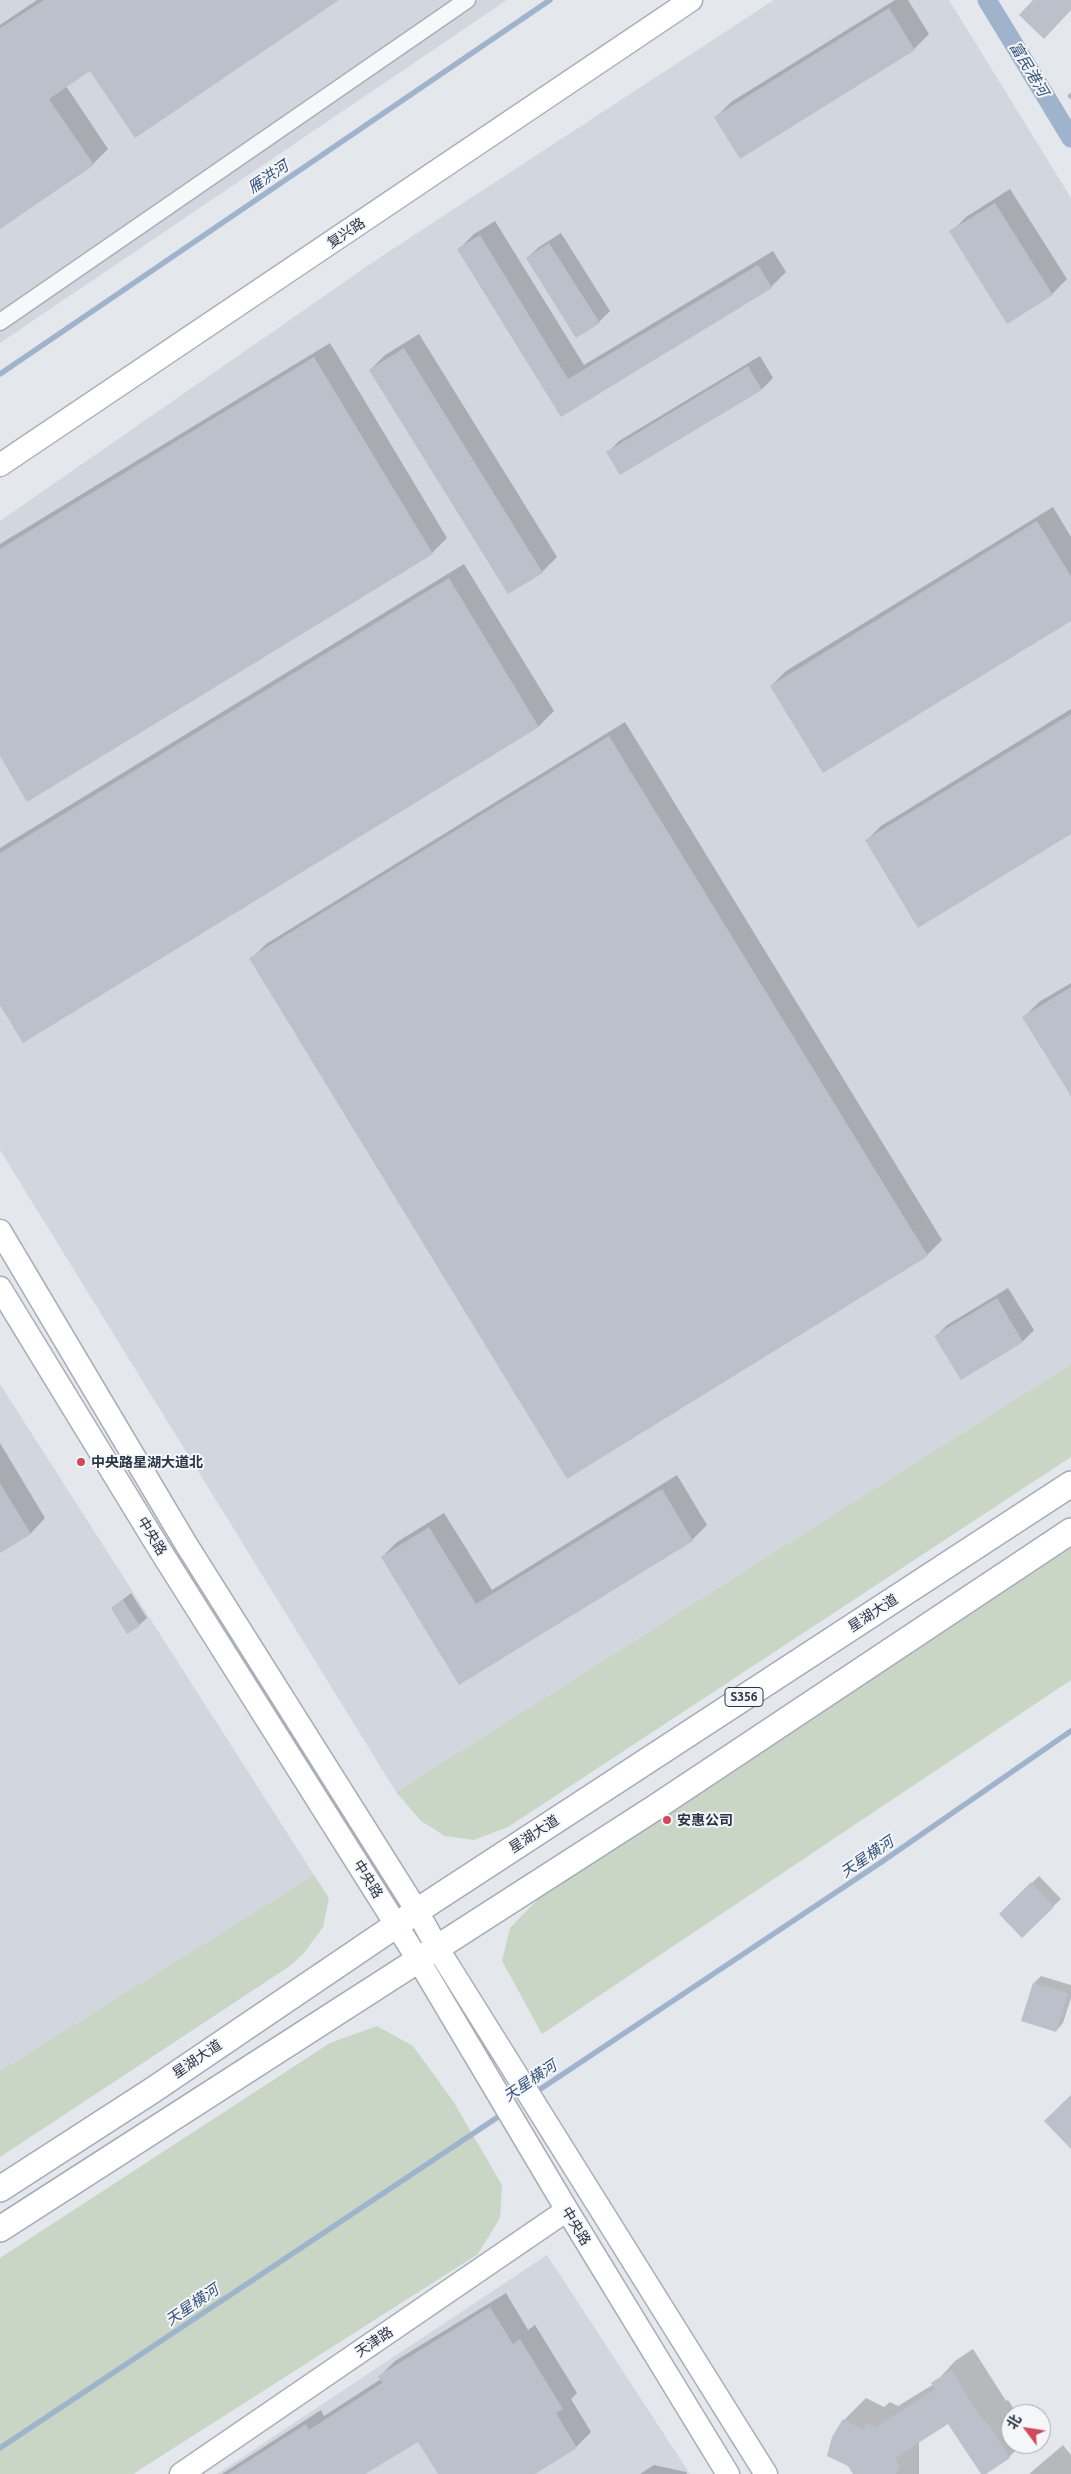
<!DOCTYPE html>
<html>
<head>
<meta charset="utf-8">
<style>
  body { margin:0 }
  #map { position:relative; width:1071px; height:2474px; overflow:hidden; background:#e4e7ec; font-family:Ubuntu,"Noto Sans SC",sans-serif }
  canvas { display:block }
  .north { position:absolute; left:1001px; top:2404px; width:50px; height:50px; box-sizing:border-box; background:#f4f6f9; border:1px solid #a4a8b1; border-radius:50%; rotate:301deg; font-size:14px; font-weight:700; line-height:20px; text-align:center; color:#2b3445 }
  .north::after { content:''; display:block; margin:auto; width:18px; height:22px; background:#d1495b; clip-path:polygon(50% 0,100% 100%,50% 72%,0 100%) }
</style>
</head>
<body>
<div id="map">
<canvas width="1071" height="2474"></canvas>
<div class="north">北</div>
</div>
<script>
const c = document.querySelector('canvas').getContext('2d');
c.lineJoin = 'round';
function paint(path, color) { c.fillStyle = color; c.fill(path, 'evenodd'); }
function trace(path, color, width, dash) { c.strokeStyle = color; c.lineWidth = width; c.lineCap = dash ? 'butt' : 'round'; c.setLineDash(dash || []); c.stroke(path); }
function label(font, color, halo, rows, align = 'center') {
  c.font = font + ' Ubuntu,"Noto Sans SC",sans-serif'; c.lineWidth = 4; c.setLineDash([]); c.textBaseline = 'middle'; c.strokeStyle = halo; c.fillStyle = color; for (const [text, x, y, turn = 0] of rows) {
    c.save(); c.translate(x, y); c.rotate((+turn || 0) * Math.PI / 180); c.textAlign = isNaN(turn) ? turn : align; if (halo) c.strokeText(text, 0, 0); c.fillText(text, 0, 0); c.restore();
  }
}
paint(new Path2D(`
  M0,0H507L0,343Z
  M774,0H949L1071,198V1364L396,1792L0,1150V521L379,258Z
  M0,1384L314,1875L0,2071Z
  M547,2255L690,2474H217Z`), '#d2d6de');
paint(new Path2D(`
  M1071,1364V1457L508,1827L474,1840L445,1836L421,1821L396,1792Z
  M1071,1547V1680L542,2034L502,1961L510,1928L540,1897Z
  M314,1875L329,1898L323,1927L304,1953L290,1966L0,2157V2071Z
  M377,2026L413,2046L453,2101L502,2185L500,2218L478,2254L133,2474H0V2258L330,2043Z`), '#c9d6c5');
paint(new Path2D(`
  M37,0H337L90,69L66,86L108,149L93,164L0,228V25Z
  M895,0H908L929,34L914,49L716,117L731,102Z
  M1071,92V100L1067,96Z
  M1010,189L1067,279L1052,294L951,232L966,217Z
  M495,221L584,365L773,251L786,272L771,287L561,416L459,249L474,234Z
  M561,233L610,311L599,322L527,258L539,247Z
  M419,334L557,557L542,572L370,370L385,355Z
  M330,343L447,538L432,553L28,800L0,754V544Z
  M760,356L773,378L762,389L620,474L608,452L619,441Z
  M1053,507L1071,537V619L771,686L786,671Z
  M464,564L554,711L539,726L0,1003V848Z
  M1071,709V832L866,841L881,826Z
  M625,722L942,1240L927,1255L251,959L266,944Z
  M1071,983V1094L1024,1017L1039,1002Z
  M1008,1288L1034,1330L1023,1341L936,1336L947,1325Z
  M0,1443L45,1518L31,1533L0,1552Z
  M677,1475L707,1525L692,1540L459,1683L382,1557L397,1542L444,1513L492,1590Z
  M131,1593L147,1618L139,1625L112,1608Z
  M1039,1876L1061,1899L1022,1936L1000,1914Z
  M1041,1976L1071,1985V1998L1063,2023L1056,2031L1034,1983Z
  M506,2293L528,2330L535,2325L577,2393L571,2399L591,2432L576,2447L532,2474H439L419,2440L363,2474H222L321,2410L324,2416L381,2379L380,2376L395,2361Z
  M973,2349L1006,2401L1008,2400L1017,2414H1011V2444H1022L1009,2457L983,2474L949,2422L919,2441V2474H855L844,2420L866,2398L884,2407L890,2402L898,2406L934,2384L955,2361Z
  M1063,2445L1071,2455V2474H1029Z
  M654,2465L686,2472L687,2474H640Z`), '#0003');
trace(new Path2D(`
  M0,374L550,0
  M533,2094L883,1861L1071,1731
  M0,2448L504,2113`), '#9fb4cc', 5.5);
trace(new Path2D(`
  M987,0L1071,138`), '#9fb4cc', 19);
paint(new Path2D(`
  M44,0H339L135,138L90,71L49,99L94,165L0,229V28Z
  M1033,0H1071V10L1044,39L1019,15Z
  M889,8L915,50L740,159L714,117Z
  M995,203L1053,295L1007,324L949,231Z
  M480,235L568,379L758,265L772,288L561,417L457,249Z
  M549,243L600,323L576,338L526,258Z
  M404,348L543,573L508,594L369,370Z
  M314,357L433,554L27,802L0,756V549Z
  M748,366L762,390L620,475L606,452Z
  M1037,521L1071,576V621L823,773L770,686Z
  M449,578L539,727L23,1043L0,1005V853Z
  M1071,714V834L918,928L865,840Z
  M609,736L928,1256L567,1479L249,958Z
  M1071,987V1096L1022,1017Z
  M997,1298L1023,1342L961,1380L934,1336Z
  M0,1483L31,1534L0,1553Z
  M662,1489L693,1541L459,1685L381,1557L429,1527L476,1604Z
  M123,1600L140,1626L127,1634L111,1608Z
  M1031,1882L1054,1907L1022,1938L999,1914Z
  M1033,1983L1068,1993L1056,2032L1021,2021Z
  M1071,2095V2149L1044,2121Z
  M490,2307L513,2344L520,2339L563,2409L556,2413L577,2448L535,2474H438L418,2442L365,2474H228L306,2424L309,2430L382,2383L378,2376Z
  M951,2370L984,2422L986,2421L1010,2458L986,2474H981L948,2424L895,2458L900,2467L896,2474H853L848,2466L827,2456L832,2437L843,2419L863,2430L867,2423L876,2427L936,2389L931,2383Z`), '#bbc0ca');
const street = new Path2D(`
  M0,322L467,0`);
const secondary = new Path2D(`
  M0,465L691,0
  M0,1231L186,1544L417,1911L438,1949L766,2474
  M0,1288L160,1550L419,1961L567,2210L728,2474
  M181,2474L567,2210`);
const primary = new Path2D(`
  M0,2189L153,2090L417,1911L1071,1484
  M0,2229L656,1807L1071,1531`);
trace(street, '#a9aeb7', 19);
trace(secondary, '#a9aeb7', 25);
trace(primary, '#a3abb8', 28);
trace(street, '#f7f8fa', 16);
trace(secondary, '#fff', 22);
trace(primary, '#fff', 25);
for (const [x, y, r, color] of [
  [81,1462,5,"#d1495b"],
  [667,1820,5,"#d1495b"]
]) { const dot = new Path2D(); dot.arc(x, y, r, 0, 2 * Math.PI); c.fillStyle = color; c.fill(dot); trace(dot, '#f4f6f9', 2); }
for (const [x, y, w] of [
  [744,1697,38]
]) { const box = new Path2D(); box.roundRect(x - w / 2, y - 9.5, w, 19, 4); c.fillStyle = '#f4f6f9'; c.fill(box); trace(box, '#2b3445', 1); }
label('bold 12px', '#2b3445', null, [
  ["S356",744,1697]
]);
label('14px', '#2b3445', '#f4f6f9', [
  ["复兴路",346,233,-34],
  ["中央路",152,1536,59],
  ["星湖大道",873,1613,-33],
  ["星湖大道",534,1834,-33],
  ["中央路",368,1879,58],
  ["星湖大道",197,2059,-34],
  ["中央路",576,2226,59],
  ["天津路",374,2342,-34]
]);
label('bold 14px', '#2b3445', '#f4f6f9', [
  ["中央路星湖大道北",91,1462],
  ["安惠公司",677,1820]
], 'left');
label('italic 15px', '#34527a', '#f4f6f9', [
  ["富民港河",1029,69,59],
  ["雁洪河",268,177,-34],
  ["天星横河",867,1857,-34],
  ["天星横河",530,2081,-34],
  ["天星横河",192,2305,-34]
]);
</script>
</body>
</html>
